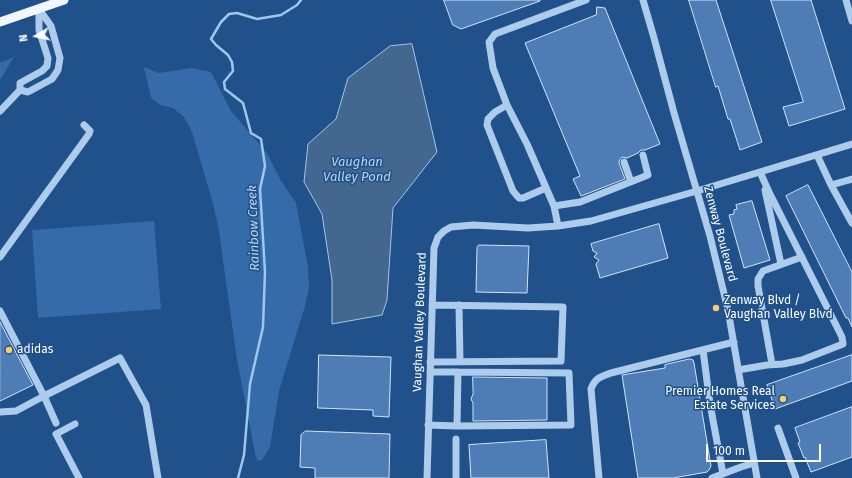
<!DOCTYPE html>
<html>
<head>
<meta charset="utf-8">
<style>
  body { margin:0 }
  #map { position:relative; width:852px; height:478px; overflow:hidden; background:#20518b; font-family:"Fira Sans",sans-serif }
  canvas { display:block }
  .north { position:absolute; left:16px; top:16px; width:40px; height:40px; -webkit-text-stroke:3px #20518b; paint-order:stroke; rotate:261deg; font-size:11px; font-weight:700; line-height:16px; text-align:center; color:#fff }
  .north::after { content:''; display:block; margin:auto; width:14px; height:18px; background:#fff; clip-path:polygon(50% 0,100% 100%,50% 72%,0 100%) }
  .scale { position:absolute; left:706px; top:444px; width:115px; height:18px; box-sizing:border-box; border:2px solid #fff; border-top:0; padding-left:5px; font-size:12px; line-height:14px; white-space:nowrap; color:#fff; -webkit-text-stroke:3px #20518b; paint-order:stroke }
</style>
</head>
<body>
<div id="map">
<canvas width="852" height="478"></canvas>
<div class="north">N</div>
<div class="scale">100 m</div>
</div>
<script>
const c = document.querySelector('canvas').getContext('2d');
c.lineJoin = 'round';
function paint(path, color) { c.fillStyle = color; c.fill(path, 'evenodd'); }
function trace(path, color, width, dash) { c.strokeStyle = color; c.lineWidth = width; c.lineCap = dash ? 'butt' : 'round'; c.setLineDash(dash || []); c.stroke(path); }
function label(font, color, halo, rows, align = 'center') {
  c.font = font + ' "Fira Sans",sans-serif'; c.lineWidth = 3; c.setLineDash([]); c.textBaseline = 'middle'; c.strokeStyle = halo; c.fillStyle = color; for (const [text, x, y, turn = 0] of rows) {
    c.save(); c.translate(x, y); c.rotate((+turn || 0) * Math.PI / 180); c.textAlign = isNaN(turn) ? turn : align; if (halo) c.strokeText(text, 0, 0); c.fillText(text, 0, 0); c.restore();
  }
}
paint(new Path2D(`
  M14,57L0,80V63Z
  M144,67L159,73L191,68L211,72L231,111L267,153L280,179L296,203L308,267L309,288L305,306L279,391L270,447L262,460L258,461L256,458L237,360L218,225L212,200L192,132L184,117L173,108L161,105L151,98Z
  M154,221L161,309L38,318L32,230Z`), '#346ba8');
const water = new Path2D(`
  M412,44L437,152L393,208L387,300L382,315L332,324V280L322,214L304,182L308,144L336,119L348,78L390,46Z`);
paint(water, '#446790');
trace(water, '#a1c6ec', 1);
trace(new Path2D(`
  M238,478L244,455L250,384L263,327L265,272L260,189L265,166L261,139L251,133L243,103L225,89L224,82L233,71L232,62L228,55L216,45L211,39L221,22L229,14L237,13L257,19L281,15L297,5L301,0`), '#a1c6ec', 2.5);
const building = new Path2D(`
  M444,0H540V1L461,29L453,25Z
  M689,0H716L762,142L740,150L730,119H728L718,86L716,87Z
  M771,0H811L845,109L789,126L783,107L803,102Z
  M597,7L605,8L660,144L645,150H641L638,153L627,158L622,157L619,161V163L625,179L581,196L573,179L580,176L525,43L596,15Z
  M808,185L852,272V327L848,318H846L786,196Z
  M752,201L770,260L744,268L729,215L734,214V210L737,209L736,205Z
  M659,224L668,258L600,278L596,264L599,260L594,257L597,253L593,251L591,244Z
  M479,245L529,246L527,293L476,292L477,248Z
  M0,322L33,385L0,401Z
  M319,355L391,357L389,417L373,416V410L318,408Z
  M852,355V381L775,409L767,385Z
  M690,359L693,360L694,363L711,466L709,470L707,472L673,478H638L622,375L665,368V365Z
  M473,377L547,378V420L473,421V403L471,399L473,394Z
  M852,407V457L811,472L805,457L804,458L798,443L800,442L795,428Z
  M306,431L390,434L389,478H315V468L300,467L301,435Z
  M546,440L549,478H471L469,445Z`);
paint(building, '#4d7db4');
trace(building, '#d2e4f8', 1);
trace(new Path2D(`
  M643,0L654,38L674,113L710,236L728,310L757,478
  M846,0L852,21
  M20,90L28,92L52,79L58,70L60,58L51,26L39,9
  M507,105L495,112L488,119L487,125L513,191L519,198H523L546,188
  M0,111L20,90V83L42,71L47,66L48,58L39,30V9
  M817,155L831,185L852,179
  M624,162L631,182
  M831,185L852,223
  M765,190L781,264
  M554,206L580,202L648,175L643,155
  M558,226L554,206L527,144L507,105L493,68L489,42L495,34L586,0
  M0,257L89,134L90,131L84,125
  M459,305L460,361
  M0,311L44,396L16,411L0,412
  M703,350L710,404L723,474
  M430,362L561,361L563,307L432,305
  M772,364L758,286V279L763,271L802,257
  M738,370L767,365L783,364L802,360L843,344L842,337L769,192L760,172
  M56,423L44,396L120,358L146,405L158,478
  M75,424L56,434L79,478
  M428,425L457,426L458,372H430
  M457,426L571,425L569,373L458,372
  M778,428L796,478
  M427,478L434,248L438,237L444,231L451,227L473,225L528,228L558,226L591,221L697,191L852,144
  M456,478V439
  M599,478L591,389C595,378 600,377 611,373L734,342
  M712,478L741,467L754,463`), '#adcbeb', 7);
trace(new Path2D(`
  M0,22L64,0`), '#f2f7fe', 9);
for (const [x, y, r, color] of [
  [716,308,4,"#f8cd6e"],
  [9,350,4,"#f8cd6e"],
  [783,399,4,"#f8cd6e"]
]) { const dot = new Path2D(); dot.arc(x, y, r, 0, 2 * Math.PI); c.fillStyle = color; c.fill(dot); trace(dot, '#20518b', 1.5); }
label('12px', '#fff', '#20518b', [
  ["Zenway Boulevard",720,234,75],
  ["Vaughan Valley Boulevard",420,322,-88]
]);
label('12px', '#fff', '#20518b', [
  ["Zenway Blvd /",724,301],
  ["Vaughan Valley Blvd",724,315],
  ["adidas",17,350],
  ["Premier Homes Real",775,392,"right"],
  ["Estate Services",775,406,"right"]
], 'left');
label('italic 13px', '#b9d4f2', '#20518b', [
  ["Vaughan",357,162],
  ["Valley Pond",357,177],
  ["Rainbow Creek",254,228,-92]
]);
</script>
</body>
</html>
